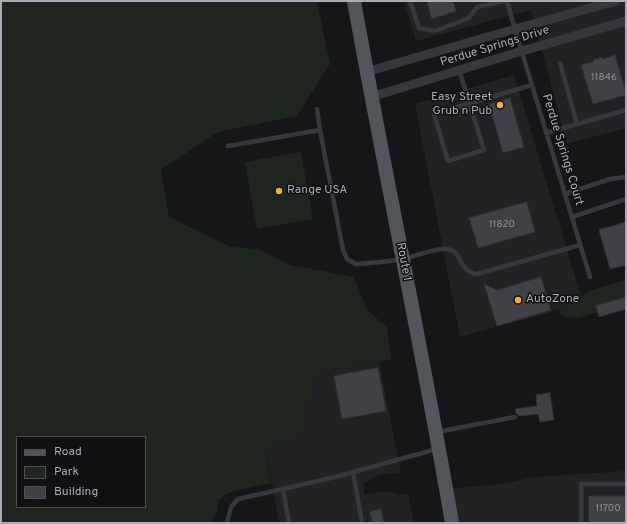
<!DOCTYPE html>
<html>
<head>
<meta charset="utf-8">
<style>
  body { margin:0 }
  #map { position:relative; width:627px; height:524px; overflow:hidden; background:#161618; font-family:Overpass,sans-serif }
  canvas { display:block }
  .frame { position:absolute; inset:0; border:2px solid #a8adb8; pointer-events:none }
  .legend { position:absolute; left:16px; top:436px; width:130px; height:72px; box-sizing:border-box; background:#111113; border:1px solid #4d4f55; margin:0; padding:5px 7px; list-style:none; font-size:12px; color:#a8adb8 }
  .legend li { display:flex; align-items:center; gap:8px; height:20px }
  .legend b { width:20px; border:1px solid #4d4f55 }
</style>
</head>
<body>
<div id="map">
<canvas width="627" height="524"></canvas>
<div class="frame"></div>
<ul class="legend">
<li><b style="height:5px;background:#53555c"></b>Road</li>
<li><b style="height:11px;background:#1e261f"></b>Park</li>
<li><b style="height:11px;background:#404145"></b>Building</li>
</ul>
</div>
<script>
const c = document.querySelector('canvas').getContext('2d');
c.lineJoin = 'round';
function paint(path, color) { c.fillStyle = color; c.fill(path, 'evenodd'); }
function trace(path, color, width, dash) { c.strokeStyle = color; c.lineWidth = width; c.lineCap = dash ? 'butt' : 'round'; c.setLineDash(dash || []); c.stroke(path); }
function label(font, color, halo, rows, align = 'center') {
  c.font = font + ' Overpass,sans-serif'; c.lineWidth = 3; c.setLineDash([]); c.textBaseline = 'middle'; c.strokeStyle = halo; c.fillStyle = color; for (const [text, x, y, turn = 0] of rows) {
    c.save(); c.translate(x, y); c.rotate((+turn || 0) * Math.PI / 180); c.textAlign = isNaN(turn) ? turn : align; if (halo) c.strokeText(text, 0, 0); c.fillText(text, 0, 0); c.restore();
  }
}
paint(new Path2D(`
  M404,1H626V128L567,144L531,10L416,41Z
  M514,75L583,303L460,337L415,104Z
  M379,361L401,472L379,475L364,483V495L387,491L399,495L408,494L414,523H279L266,450L273,443L306,435V414L311,402L313,386L324,371Z
  M626,471V523H452L446,489L502,484L535,477Z`), '#222225');
paint(new Path2D(`
  M1,1H317L330,64L297,116L218,132L161,170L169,217L231,247L259,249L290,265L354,277L367,310L387,327L391,359L324,371L313,386L311,402L306,414L307,435L273,443L266,450L271,483L228,493L219,500L217,512L211,523H1ZM17,437H145V507H17Z
  M301,152L313,219L257,229L245,162Z
  M626,280V304L578,318L565,317L558,312L592,290Z`), '#1e261f');
const building = new Path2D(`
  M427,1H453L456,11L432,19Z
  M615,55L626,92V95L593,104L581,65L593,62V60L602,57L603,59Z
  M510,98L524,147L503,153L489,104Z
  M527,202L535,232L478,248L469,218Z
  M626,222V265L610,269L599,230Z
  M541,277L551,310L497,326L484,284L497,290Z
  M626,297V309L599,317L596,306Z
  M378,368L386,411L342,419L334,376Z
  M550,393L554,420L540,422L538,414L519,416L516,413L515,409L537,406L536,395Z
  M589,496H626V523H589Z
  M381,509L384,523H372L370,512Z`);
paint(building, '#404145');
trace(building, '#303034', 1);
trace(new Path2D(`
  M410,1L419,28L435,31L469,18L477,7L506,1
  M507,1L515,29L590,277
  M560,63L577,124
  M459,70L484,150L448,161L434,114L532,85
  M317,109L320,130
  M546,133L626,110
  M228,146L320,130L343,250L347,259L356,264C371,263 387,262 402,259C415,257 436,247 448,249C464,253 457,270 477,274L580,245
  M565,194L610,179L626,177
  M572,217L626,199
  M437,432L515,417
  M353,472L362,523
  M227,523L231,507L238,499L283,489
  M289,523L283,489L335,477L437,449
  M581,523V484H626`), '#37383d', 4.5);
trace(new Path2D(`
  M366,72L515,29L616,1
  M371,97L522,51L626,21`), '#37383d', 9);
trace(new Path2D(`
  M354,1C385,175 422,348 452,523`), '#53555c', 14);
for (const [x, y, r, color] of [
  [500,105,4,"#f2b134"],
  [279,191,4,"#f2b134"],
  [518,300,4,"#f2b134"]
]) { const dot = new Path2D(); dot.arc(x, y, r, 0, 2 * Math.PI); c.fillStyle = color; c.fill(dot); trace(dot, '#111113', 1.5); }
label('10px', '#8e929b', null, [
  ["11846",604,78],
  ["11820",502,225],
  ["11700",608,509]
]);
label('12px', '#a8adb8', '#111113', [
  ["Perdue Springs Drive",495,47,-17],
  ["Perdue Springs Court",562,150,73],
  ["Route 1",403,262,79]
]);
label('12px', '#a8adb8', '#111113', [
  ["Easy Street",492,98,"right"],
  ["Grub n Pub",492,112,"right"],
  ["Range USA",287,191],
  ["AutoZone",526,300]
], 'left');
</script>
</body>
</html>
